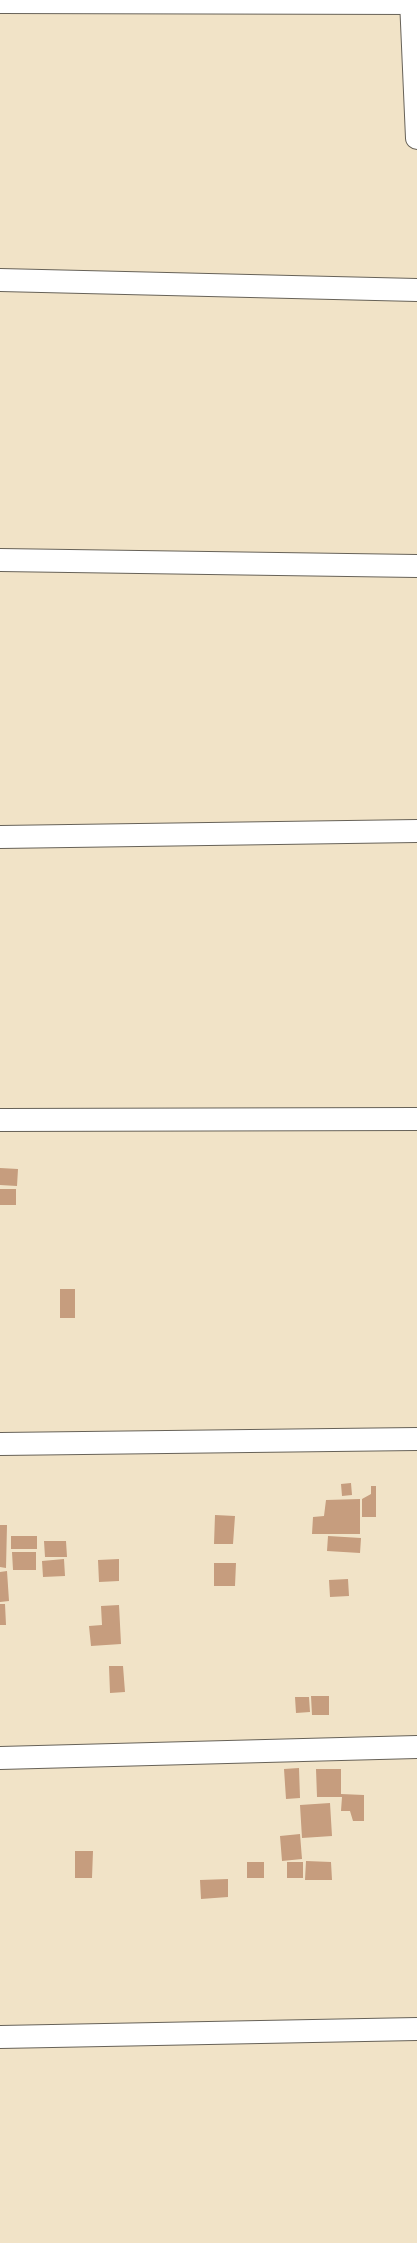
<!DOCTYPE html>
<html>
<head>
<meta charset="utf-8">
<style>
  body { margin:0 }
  canvas { display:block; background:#f1e3c7 }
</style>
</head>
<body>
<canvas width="417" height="2243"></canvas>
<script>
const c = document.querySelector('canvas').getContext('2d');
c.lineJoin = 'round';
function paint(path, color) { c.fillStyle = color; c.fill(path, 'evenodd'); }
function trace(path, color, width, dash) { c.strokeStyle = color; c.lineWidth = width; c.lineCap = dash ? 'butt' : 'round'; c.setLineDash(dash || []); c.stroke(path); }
paint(new Path2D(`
  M0,1168L18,1169L17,1186L0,1185Z
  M0,1189H16V1205H0Z
  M60,1289H75V1318H60Z
  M351,1483L352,1495L342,1496L341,1484Z
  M371,1486H376V1517H362V1499L371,1494Z
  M360,1499V1534H312L313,1517L324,1516L326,1500Z
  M215,1515L235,1516L233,1544H214Z
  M0,1525H7L6,1568L0,1567Z
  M11,1536H37V1549H11Z
  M328,1536L361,1538L360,1553L327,1551Z
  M44,1541H66L67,1557H45Z
  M12,1552H36V1570H13Z
  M64,1559L65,1576L43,1577L42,1561Z
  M119,1559V1581L99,1582L98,1560Z
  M214,1563H236L235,1586H214Z
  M7,1571L9,1601L0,1602V1572Z
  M348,1579L349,1596L330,1597L329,1580Z
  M0,1604H5L6,1625H0Z
  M119,1605L121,1644L91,1646L89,1626L102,1625L101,1606Z
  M109,1666H123L125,1692L110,1693Z
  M311,1696H329V1715H312Z
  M295,1697H309L310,1712L296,1713Z
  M299,1768L300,1798L286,1799L284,1769Z
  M316,1769H341V1794L364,1795V1821H353L350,1811H341L342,1797H317Z
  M330,1803L332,1836L302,1838L300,1805Z
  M300,1834L302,1859L282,1861L280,1836Z
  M75,1851H93L92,1878H75Z
  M306,1861L331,1862L332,1880H305Z
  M247,1862H264V1878H247Z
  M287,1862H303V1878H287Z
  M228,1879V1897L201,1899L200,1880Z`), '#c69d7e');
const minor = new Path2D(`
  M411,0L417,138
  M0,2L417,3
  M0,280L417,290
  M0,560L417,566
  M0,837L417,831
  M0,1120L417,1119
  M0,1444L417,1439
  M0,1758L417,1747
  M0,2037L417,2029`);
trace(minor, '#676258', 24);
trace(minor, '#fff', 22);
</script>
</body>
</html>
